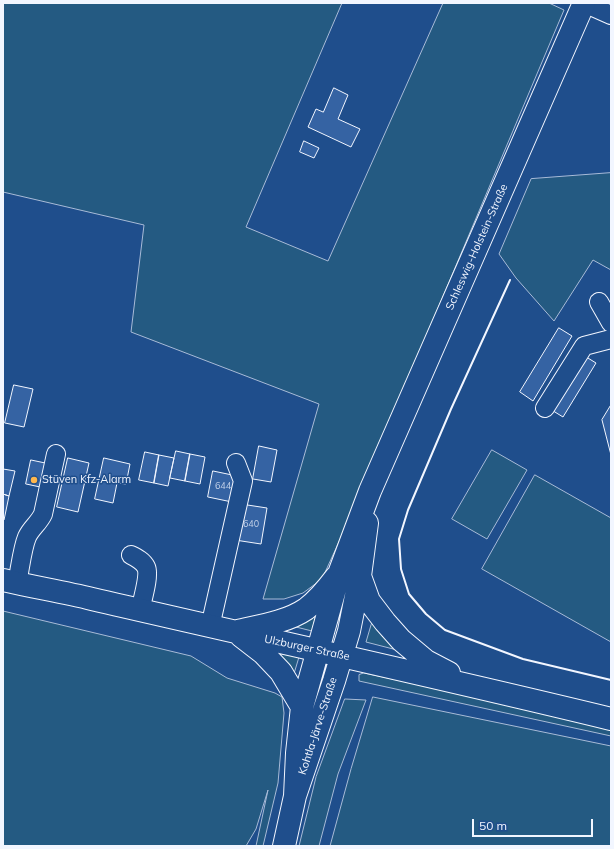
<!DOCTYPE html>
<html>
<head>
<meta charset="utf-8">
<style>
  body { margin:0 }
  #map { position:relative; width:614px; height:849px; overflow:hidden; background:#1f4e8c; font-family:Mulish,sans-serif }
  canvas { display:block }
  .frame { position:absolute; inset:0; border:4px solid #f2f6ff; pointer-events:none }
  .scale { position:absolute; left:472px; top:819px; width:121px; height:18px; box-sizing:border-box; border:2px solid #f2f6ff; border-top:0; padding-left:5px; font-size:12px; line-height:14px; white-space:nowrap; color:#f2f6ff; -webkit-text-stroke:3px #1f4e8c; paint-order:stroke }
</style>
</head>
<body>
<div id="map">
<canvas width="614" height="849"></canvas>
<div class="frame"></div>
<div class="scale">50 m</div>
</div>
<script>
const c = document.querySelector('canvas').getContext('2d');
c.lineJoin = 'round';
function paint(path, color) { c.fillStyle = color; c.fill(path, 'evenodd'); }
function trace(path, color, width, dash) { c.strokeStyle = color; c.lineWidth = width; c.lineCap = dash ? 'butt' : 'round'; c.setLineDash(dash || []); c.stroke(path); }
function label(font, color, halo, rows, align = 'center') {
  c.font = font + ' Mulish,sans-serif'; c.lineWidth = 3; c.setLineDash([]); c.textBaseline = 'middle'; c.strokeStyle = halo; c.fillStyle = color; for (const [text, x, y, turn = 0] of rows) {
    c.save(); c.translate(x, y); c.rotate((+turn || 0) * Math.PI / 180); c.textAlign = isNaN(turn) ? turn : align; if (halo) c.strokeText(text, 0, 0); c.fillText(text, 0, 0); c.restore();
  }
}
const green = new Path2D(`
  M3,3H342L246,227L328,261L443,3H549L564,10L343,533L322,579L303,593L284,599H263L319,404L131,332L144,225L3,192Z
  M611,173V270L593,260L554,321L516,278L499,254L531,179Z
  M492,450L527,470L487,539L452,519Z
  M535,475L611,518V642L482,569Z
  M318,606L312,631L288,625Z
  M3,611L191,656L227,678L275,693L282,697L284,713L278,783L263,846H256L268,790L256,829L246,846H3Z
  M374,621L397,650L366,642L371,625Z
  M278,653L299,657L293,677Z
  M364,673L611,725V736L359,681V675Z
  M373,697L611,746V846H330L351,769Z
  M345,699L366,700L338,774L319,846H299L316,777Z`);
paint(green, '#245a82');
trace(green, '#a8bbd7', 1);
const building = new Path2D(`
  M334,88L348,95L338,119L360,129L351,147L308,127L316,109L323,112Z
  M304,141L319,148L314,158L300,152Z
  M559,328L572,336L533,401L520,392Z
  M583,355L596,363L563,417L550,409Z
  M14,385L33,389L24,427L5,423Z
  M611,405V455L602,420Z
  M259,446L277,450L271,482L253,479Z
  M176,451L190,454L185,481L170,478Z
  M145,452L159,455L154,483L139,480Z
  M190,454L205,457L200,484L185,481Z
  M159,455L174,458L168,486L154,483Z
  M68,458L89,463L78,512L57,507Z
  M104,458L130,464L126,484L117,483L113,503L95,499Z
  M31,460L50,464L45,488L26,484Z
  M3,469L15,471L9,496L3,494Z
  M213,471L237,476L232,502L208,497Z
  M3,494L9,496L4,520H3Z
  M241,504L267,508L261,544L235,540Z`);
paint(building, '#3563a3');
trace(building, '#f2f6ff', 1);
const minor = new Path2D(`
  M584,3L611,15
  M599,302L611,323
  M545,408L584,346L611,339
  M131,555C137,558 143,561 146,567C150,575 142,601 140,611
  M17,583C20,570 22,549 27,537C31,528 39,523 43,514L56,454
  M210,627L243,481L236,463`);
const major = new Path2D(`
  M360,576L369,601L385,622L401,640L426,661L449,673
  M3,580C33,587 63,592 92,599C265,639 438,677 611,719
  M238,631C260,626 287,622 306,609C318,600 327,589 336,577
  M241,636L263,653L281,672L302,707
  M295,796L297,753L302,707L340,571L370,491L584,3
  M284,846L295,796L334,681L349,631L360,576L367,523`);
trace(minor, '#f2f6ff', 20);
trace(major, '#f2f6ff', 24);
trace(minor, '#1f4e8c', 18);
trace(major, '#1f4e8c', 22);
trace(new Path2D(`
  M510,280L451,409L408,510L399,539L401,569L409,594L426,614L445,630L523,659L611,680`), '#f2f6ff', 2);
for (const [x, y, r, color] of [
  [34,480,4,"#ffb74d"]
]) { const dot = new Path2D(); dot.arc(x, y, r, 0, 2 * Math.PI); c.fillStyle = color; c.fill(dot); trace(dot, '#1f4e8c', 1.5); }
label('9px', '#c3d1e8', null, [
  ["644",223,486],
  ["640",251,524]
]);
label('11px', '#f2f6ff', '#1f4e8c', [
  ["Schleswig-Holstein-Straße",477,247,-66],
  ["Ulzburger Straße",307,648,12],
  ["Kohtla-Järve-Straße",318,726,-72]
]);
label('11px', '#f2f6ff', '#1f4e8c', [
  ["Stüven Kfz-Alarm",42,480]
], 'left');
</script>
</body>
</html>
